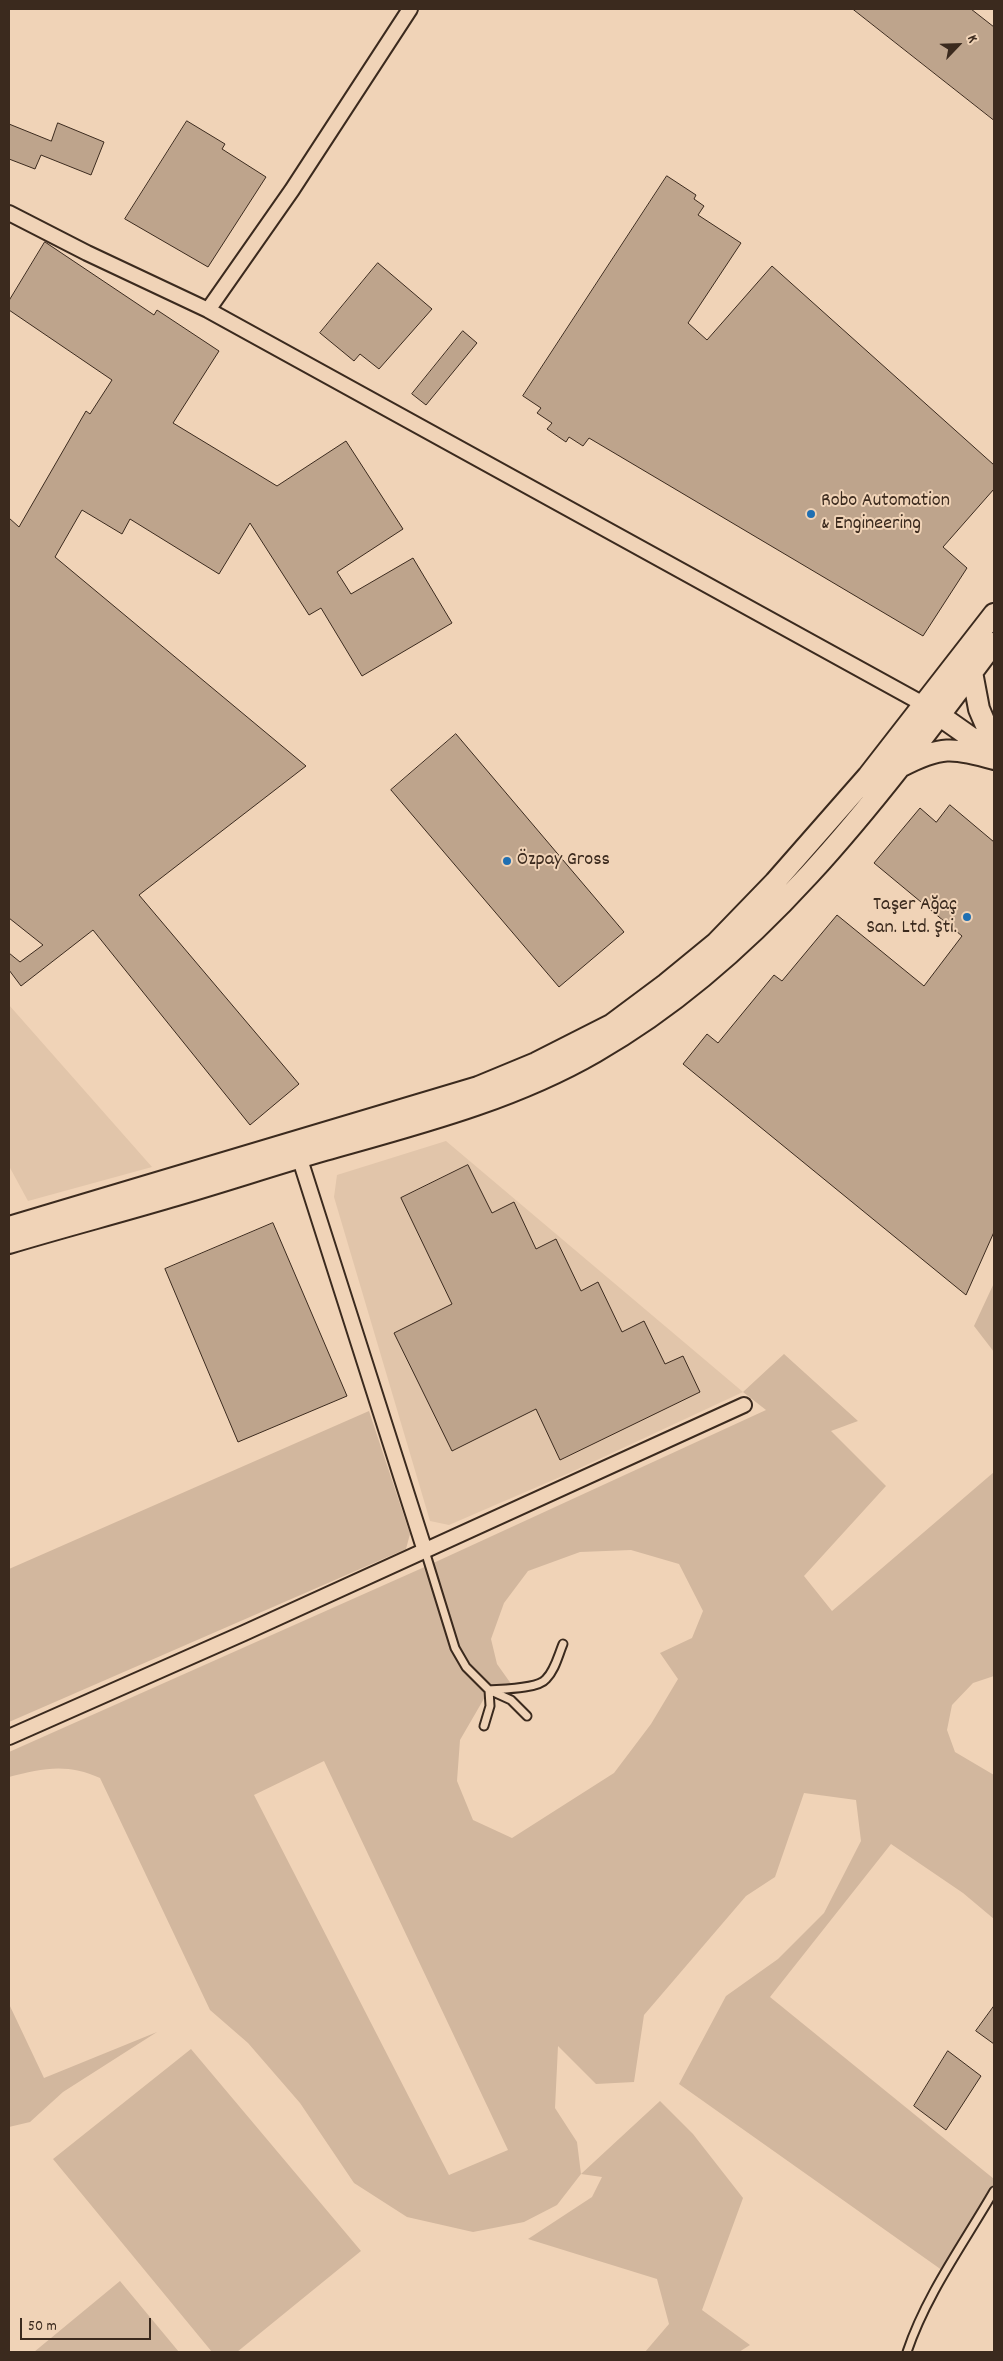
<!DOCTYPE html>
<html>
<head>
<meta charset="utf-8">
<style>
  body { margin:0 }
  #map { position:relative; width:1003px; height:2361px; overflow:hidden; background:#f0d3b7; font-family:Dekko,sans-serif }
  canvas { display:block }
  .frame { position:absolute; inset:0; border:10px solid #3b2a1e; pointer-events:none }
  .north { position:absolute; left:933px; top:20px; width:50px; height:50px; -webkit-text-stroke:4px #f0d3b7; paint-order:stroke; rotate:66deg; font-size:14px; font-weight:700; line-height:20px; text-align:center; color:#3b2a1e }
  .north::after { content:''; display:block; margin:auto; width:18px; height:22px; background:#3b2a1e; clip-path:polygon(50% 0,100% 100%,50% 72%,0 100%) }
  .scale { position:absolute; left:20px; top:2318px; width:131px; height:22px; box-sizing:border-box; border:2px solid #3b2a1e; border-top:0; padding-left:6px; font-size:15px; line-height:18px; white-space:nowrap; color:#3b2a1e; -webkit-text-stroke:4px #f0d3b7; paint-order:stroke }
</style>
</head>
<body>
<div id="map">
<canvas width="1003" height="2361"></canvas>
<div class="frame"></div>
<div class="north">K</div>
<div class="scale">50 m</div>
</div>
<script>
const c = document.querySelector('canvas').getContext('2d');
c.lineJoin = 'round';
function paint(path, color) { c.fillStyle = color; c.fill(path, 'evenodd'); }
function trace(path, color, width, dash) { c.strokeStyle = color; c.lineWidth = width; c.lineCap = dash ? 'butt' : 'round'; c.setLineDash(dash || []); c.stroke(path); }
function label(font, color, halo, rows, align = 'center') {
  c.font = font + ' Dekko,sans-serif'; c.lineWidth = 4; c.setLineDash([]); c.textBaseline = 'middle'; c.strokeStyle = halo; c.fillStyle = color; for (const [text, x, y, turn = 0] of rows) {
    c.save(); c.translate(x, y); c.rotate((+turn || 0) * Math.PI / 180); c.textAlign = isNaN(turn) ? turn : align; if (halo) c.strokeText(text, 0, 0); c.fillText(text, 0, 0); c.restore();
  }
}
paint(new Path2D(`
  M9,1005L152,1167L28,1201L9,1166Z
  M446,1141L743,1392L567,1474L449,1525L430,1521L334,1197L337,1175Z`), '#e1c5aa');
paint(new Path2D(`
  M994,1283V1352L974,1326Z
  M784,1354L858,1421L831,1431L886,1486L804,1576L832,1611L994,1472V1676L973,1683L952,1705L947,1730L955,1752L994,1775V1919L963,1893L891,1844L770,1997L994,2179V2191L946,2273L679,2084L726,1996L778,1959L824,1913L861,1841L856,1800L804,1793L775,1877L746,1896L644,2015L634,2082L596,2084L558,2046L555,2108L577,2142L581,2174L660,2101L693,2134L743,2198L702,2310L750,2345L739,2352H645L669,2324L657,2279L528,2239L592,2197L602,2177L581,2174L557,2205L524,2222L473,2232L407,2217L354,2183L300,2103L248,2043L210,2010L100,1778C68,1763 42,1768 9,1777V1752L429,1565L766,1410L743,1392ZM631,1550L679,1564L703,1611L692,1638L660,1653L678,1679L651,1724L614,1773L512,1838L473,1820L457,1781L460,1740L489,1690L514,1688L497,1664L491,1639L504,1603L528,1571L580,1552ZM324,1761L508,2150L449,2175L254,1795Z
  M369,1411L410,1534L406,1549L9,1722V1569Z
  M9,2004L44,2078L157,2032L63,2092L30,2122L9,2127Z
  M191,2049L361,2251L237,2352H212L53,2159Z
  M120,2281L179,2352H34Z`), '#d2b79e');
const building = new Path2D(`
  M853,9H971L994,27V120Z
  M187,121L225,144L222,149L266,177L208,267L125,219Z
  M58,123L104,142L91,175L41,155L35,169L9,159V124L51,141Z
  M667,176L696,195L694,199L704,206L698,215L741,243L688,323L707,340L772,266L994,465V489L943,547L967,568L923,636L589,438L583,446L569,437L566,442L547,429L552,423L537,413L541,408L523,396Z
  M45,242L154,315L157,310L219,351L173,423L277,486L346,441L403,529L337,572L351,594L413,558L452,623L362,676L321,608L309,615L250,523L219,574L130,519L122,534L82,510L55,557L306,766L139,895L299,1084L250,1125L93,930L21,986L9,970V953L20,962L43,945L9,918V518L19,527L86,411L90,414L112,380L9,310V301Z
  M378,263L432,309L379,369L360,354L354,361L320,333Z
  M463,331L477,343L426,405L412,394Z
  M456,734L624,932L559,987L391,790Z
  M950,805L994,842V1232L966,1295L683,1064L707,1034L718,1043L774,975L782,981L837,915L924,986L962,936L874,863L920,808L936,822Z
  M468,1165L492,1213L514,1202L536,1249L556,1239L581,1291L598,1282L622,1332L644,1321L665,1364L683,1356L700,1392L560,1460L536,1409L452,1451L394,1333L452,1304L401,1198Z
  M273,1223L347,1396L238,1442L165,1269Z
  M994,2006V2044L976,2031Z
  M948,2051L981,2076L946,2130L914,2106Z`);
paint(building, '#bea48c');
trace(building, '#3b2a1e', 1);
const lane = new Path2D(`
  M425,1551L455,1648L466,1667L489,1690L511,1700L527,1716
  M484,1726L490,1706L489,1690C502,1689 538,1689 546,1679C555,1670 558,1656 563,1644
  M907,2352C926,2295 964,2243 994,2191`);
const street = new Path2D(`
  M9,213L87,253L208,310L925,705
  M208,310L292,190L410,9
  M297,1150L425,1551
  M9,1737L244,1633L744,1405`);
const secondary = new Path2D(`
  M972,672L979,709L994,744
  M929,708L993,753
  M902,766C940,746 953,747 994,759
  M9,1227L478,1087L536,1063L611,1025L666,984L716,943L775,882L868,776L994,614
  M9,1243C62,1227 116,1213 170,1197C222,1182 273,1165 325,1150C417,1124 512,1100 595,1052C762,957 881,794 994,643`);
trace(lane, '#3b2a1e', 11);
trace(street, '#3b2a1e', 18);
trace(secondary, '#3b2a1e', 24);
trace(lane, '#f0d3b7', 7);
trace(street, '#f0d3b7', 14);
trace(secondary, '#f0d3b7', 20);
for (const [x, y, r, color] of [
  [811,514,5,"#1f6fb2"],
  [507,861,5,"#1f6fb2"],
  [967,917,5,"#1f6fb2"]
]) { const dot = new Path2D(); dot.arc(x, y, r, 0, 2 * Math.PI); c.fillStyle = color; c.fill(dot); trace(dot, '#f0d3b7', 2); }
label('20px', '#3b2a1e', '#f0d3b7', [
  ["Robo Automation",821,502],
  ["& Engineering",821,525],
  ["Özpay Gross",517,861],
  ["Taşer Ağaç",957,906,"right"],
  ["San. Ltd. Şti.",957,929,"right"]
], 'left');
</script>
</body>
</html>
